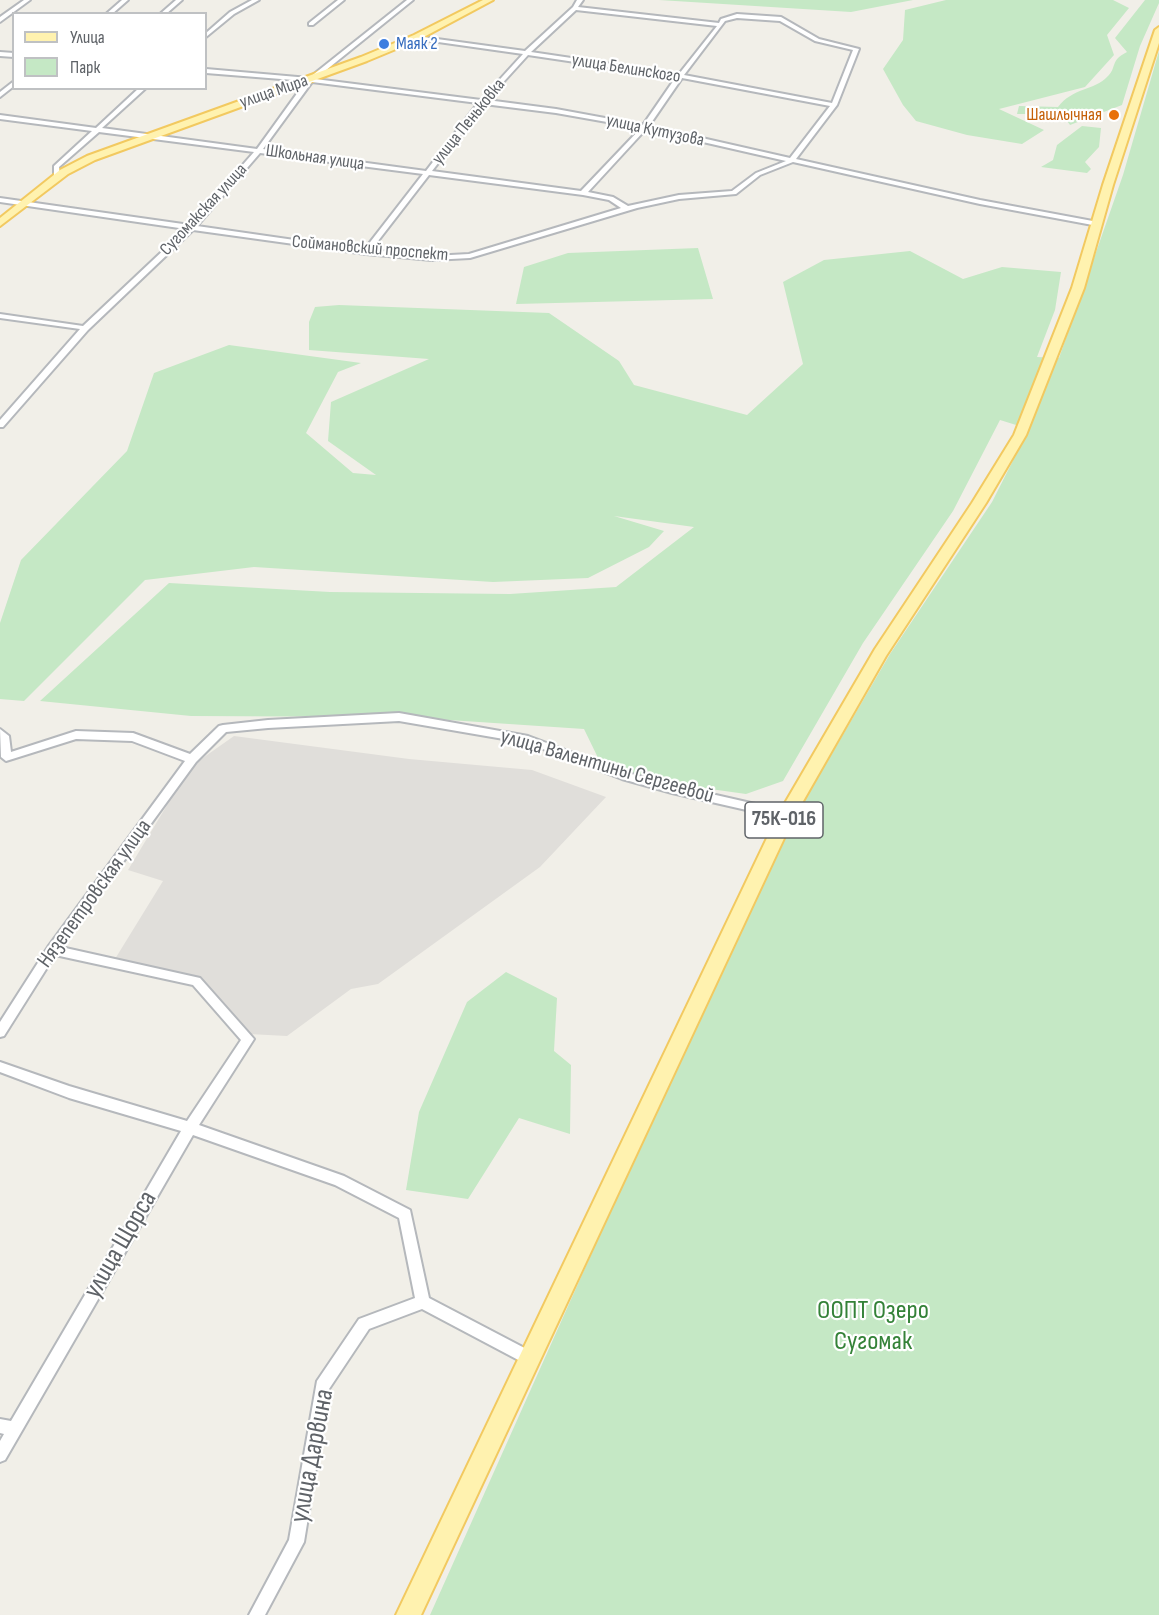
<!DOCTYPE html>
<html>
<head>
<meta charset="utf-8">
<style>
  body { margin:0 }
  #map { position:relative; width:1159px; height:1615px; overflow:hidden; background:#f1efe8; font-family:"Sofia Sans Condensed",sans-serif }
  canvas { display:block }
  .legend { position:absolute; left:12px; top:12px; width:195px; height:78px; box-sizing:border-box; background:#fff; border:2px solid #bfc1c3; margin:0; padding:8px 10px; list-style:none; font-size:18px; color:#5f6368 }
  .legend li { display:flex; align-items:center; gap:12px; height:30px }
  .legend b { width:30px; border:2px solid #bfc1c3 }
</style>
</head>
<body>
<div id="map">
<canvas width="1159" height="1615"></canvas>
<ul class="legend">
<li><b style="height:8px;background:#fff2af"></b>Улица</li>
<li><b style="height:16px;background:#c5e8c5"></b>Парк</li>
</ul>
</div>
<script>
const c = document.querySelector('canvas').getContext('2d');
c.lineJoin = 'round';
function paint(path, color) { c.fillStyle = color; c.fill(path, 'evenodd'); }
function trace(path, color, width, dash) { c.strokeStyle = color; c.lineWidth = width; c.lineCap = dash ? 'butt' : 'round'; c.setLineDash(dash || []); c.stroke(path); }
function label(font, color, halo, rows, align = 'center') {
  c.font = font + ' "Sofia Sans Condensed",sans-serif'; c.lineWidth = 4.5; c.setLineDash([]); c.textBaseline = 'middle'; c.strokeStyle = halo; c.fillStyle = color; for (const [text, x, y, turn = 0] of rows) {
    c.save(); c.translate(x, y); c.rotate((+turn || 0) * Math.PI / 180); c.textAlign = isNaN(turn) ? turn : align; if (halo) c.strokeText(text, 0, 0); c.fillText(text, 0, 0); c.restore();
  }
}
paint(new Path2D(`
  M234,736L409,759L532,770L606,797L540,867L378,984L351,989L287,1036L249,1034L203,981L115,959L163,881L128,870L190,767Z`), '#e0deda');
paint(new Path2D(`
  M659,0H913L851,12Z
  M946,0H1113L1129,8L1107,35L1114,55L1085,87L999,109L1044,130L1022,144L967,135L916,121L903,105L883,69L903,40L905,10Z
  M1145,0H1159V3L1140,46L1122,105L1070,125L1062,114H1017L1019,106L1058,107C1072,88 1095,90 1107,77C1118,67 1109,61 1127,52L1115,38Z
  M1159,51V1615H430L703,1004L795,817L890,654L992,502L1029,429L1000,420L953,511L863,643L783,781L746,794L696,787L602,766L584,729L404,717L191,716L40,701L169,583L330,592L510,594L616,587L694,527L614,516L664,531L649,547L588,578L493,582L254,567L145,580L24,701L0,699V623L21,560L127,451L154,373L229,345L361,363L338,372L306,433L353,473L376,475L328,441L331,402L429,359L309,350V322L315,307L339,305L549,313L619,361L634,385L747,415L803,364L783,282L824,260L910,251L963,279L1002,267L1061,272L1055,310L1037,357L1059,358L1123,175Z
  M1082,126L1101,128L1099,147L1085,162L1091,169L1087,173L1041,167L1053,160L1057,145Z
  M698,248L713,299L516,304L524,267L568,253Z
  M506,972L557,998L554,1051L571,1065L570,1134L519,1118L468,1199L406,1190L419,1112L467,1002Z`), '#c5e8c5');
const street = new Path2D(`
  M24,0H30L0,22V17Z
  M122,0H128L112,14H106Z
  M176,0H182L166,14H160Z
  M252,0H259L234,14L206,37V33L230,12Z
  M338,0H344L313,25H309V23Z
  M407,0H413L315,79L481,100L523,54L417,39L414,37L415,36L525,51L573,7L577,0H583L578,7L719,23L721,19L737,14L781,17L819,39L859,49L837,105L796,159L980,200L1098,222L1101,224L1098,226L980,204L793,162L760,175L736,194L679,199L637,208L470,258L432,260L366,254L193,230L88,330L3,427H0V420L80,329L0,318V314L83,326L186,229L0,202V198L190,225L254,152L99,132L59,167L60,177L57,179L54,177V166L92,131L0,119V115L96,128L139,88H146L102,128L257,149L306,81L206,73V69L309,78ZM576,10L717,26L679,74L531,52ZM737,18L780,21L815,41L853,50L832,103L684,75L725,21ZM528,55L676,77L643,125L556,109L487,100ZM682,78L830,106L790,158L649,126ZM312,82L478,103L426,171L263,149ZM484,104L556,113L641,128L581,191L432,171ZM646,129L786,161L756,173L732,191L679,195L628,206L613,197L588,192ZM260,153L423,174L364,250L197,226ZM429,175L583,195L609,200L621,208L469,254L432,256L371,250Z
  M0,52L14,53V57L0,56Z
  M14,81V86L0,97V92Z
  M399,713L528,736L624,772L672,785L786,811L790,812L791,815L790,818L786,819L672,793L622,779L527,743L399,721L268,728L226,732L196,762L61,947L200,978L254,1039L199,1125L344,1176L410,1210L429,1298L534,1353L536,1358L534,1363L529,1365L524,1363L422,1309L369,1329L329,1389L304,1542L265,1615H249L289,1540L317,1381L359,1319L415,1298L399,1218L335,1185L193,1135L5,1460L0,1462V1441L4,1434L0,1433V1419L11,1421L181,1131L69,1098L0,1072V1062L69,1086L187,1121L241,1040L193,985L55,955L4,1036L0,1037V1022L48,947L185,761L132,741L76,739L6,761L1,757L0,729L9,736L11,752L76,731L133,733L190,754L219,726L223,725L268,720Z`);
const primary = new Path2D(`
  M483,0H493L420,39L367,61L95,160L68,174L0,226V218L60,170L87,156L361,57L414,35Z
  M1159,27V43L1113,185L1084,288L1026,435L986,503L886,656L794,817L421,1615H396L778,815L875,649L972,503L1014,435L1072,288L1103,185L1155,30Z`);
trace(street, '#b5b8bc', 4);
trace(primary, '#f2c960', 4);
paint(street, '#fff');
paint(primary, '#fff2af');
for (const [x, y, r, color] of [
  [384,44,6,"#3f7fe0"],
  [1114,115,6,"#e8710a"]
]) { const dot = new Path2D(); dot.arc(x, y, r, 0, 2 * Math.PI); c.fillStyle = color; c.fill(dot); trace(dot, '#fff', 2); }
label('18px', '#366cbe', '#fff', [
  ["Маяк 2",396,44]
], 'left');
label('18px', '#5f6368', '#fff', [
  ["улица Белинского",626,69,9],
  ["улица Мира",274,92,-19],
  ["улица Пеньковка",469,122,-51],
  ["улица Кутузова",655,131,12],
  ["Школьная улица",315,158,8],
  ["Сугомакская улица",204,210,-47],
  ["Соймановский проспект",370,249,5]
]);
label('18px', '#c56008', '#fff', [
  ["Шашлычная",1102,115]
], 'right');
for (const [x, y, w] of [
  [784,820,78]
]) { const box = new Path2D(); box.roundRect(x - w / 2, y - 18, w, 36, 4.5); c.fillStyle = '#fff'; c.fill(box); trace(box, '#5f6368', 1.5); }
label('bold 21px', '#5f6368', null, [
  ["75К-016",784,820]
]);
label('22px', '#5f6368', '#fff', [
  ["улица Валентины Сергеевой",607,767,16],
  ["Нязепетровская улица",95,894,-54]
]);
label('27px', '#5f6368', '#fff', [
  ["улица Щорса",121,1245,-60],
  ["улица Дарвина",313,1456,-79]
]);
label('27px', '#348238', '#fff', [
  ["ООПТ Озеро",873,1311],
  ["Сугомак",873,1342]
]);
</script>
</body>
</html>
